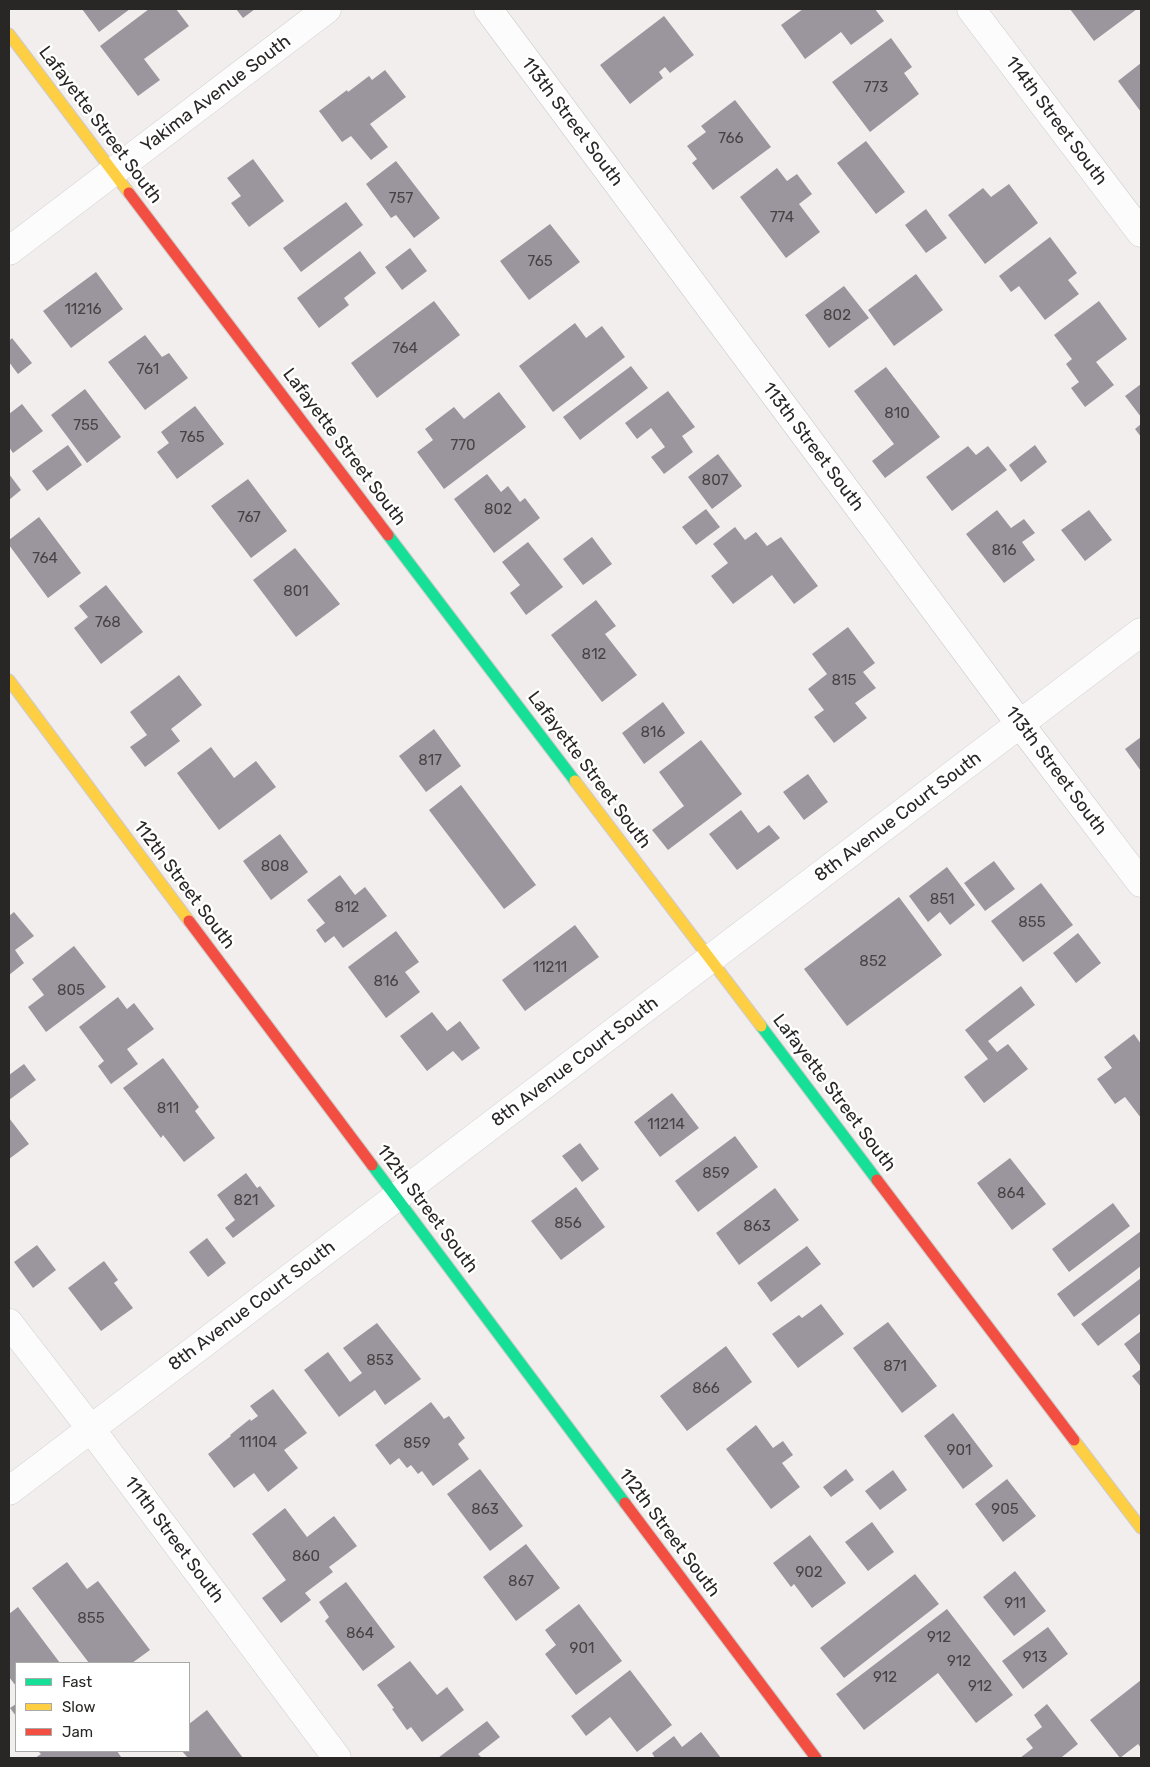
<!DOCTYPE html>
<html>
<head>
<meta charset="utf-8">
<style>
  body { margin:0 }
  #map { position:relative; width:1150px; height:1767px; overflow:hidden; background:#f1eeed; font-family:Rubik,sans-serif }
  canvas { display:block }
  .frame { position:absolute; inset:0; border:10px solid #292726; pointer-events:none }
  .legend { position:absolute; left:15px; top:1662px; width:175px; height:90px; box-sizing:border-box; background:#fff; border:1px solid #a9a9a8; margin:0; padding:6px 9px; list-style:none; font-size:15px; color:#292726 }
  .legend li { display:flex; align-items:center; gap:10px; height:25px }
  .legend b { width:25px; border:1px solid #a9a9a8 }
</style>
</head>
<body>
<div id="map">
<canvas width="1150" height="1767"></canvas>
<div class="frame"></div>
<ul class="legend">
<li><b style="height:6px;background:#16e098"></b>Fast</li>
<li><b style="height:6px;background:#ffcf43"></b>Slow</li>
<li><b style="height:6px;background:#f24e42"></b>Jam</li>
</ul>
</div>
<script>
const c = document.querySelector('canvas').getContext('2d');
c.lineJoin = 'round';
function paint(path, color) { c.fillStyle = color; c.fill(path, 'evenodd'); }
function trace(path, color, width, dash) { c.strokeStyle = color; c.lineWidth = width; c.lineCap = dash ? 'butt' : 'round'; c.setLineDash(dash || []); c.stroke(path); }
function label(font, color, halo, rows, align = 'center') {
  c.font = font + ' Rubik,sans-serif'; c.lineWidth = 5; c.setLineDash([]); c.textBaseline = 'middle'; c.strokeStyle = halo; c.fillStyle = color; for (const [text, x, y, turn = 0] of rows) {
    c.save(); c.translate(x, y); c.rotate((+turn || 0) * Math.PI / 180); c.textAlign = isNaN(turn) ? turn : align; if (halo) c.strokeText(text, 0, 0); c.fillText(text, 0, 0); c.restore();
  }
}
paint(new Path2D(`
  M82,9H130L99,32Z
  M149,9H176L189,26L144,59L160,80L138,96L100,46Z
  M236,9H255L243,18Z
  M803,9H856L857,10L860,9H875L884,21L851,45L841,32L805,59L781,25Z
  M1070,9H1137L1094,41Z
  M664,16L694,55L670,73L665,67L659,72L663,78L630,104L600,65Z
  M891,38L912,67L904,73L919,94L870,132L832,82Z
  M1141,63V112L1118,81Z
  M385,70L406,97L370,124L388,147L371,160L351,136L342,142L319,111L347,90L348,92L369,76L372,80Z
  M735,100L771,147L713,190L692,163L697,159L687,146L706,132L701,126Z
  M866,141L905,192L876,214L837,163Z
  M253,159L284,201L249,227L231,203L241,196L227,178Z
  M396,161L440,218L414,238L396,215L391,218L366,184Z
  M777,168L787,181L797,174L812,194L799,204L820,232L786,258L740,197Z
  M1009,184L1038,223L985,264L948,215L983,188L991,197Z
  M346,202L363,225L301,272L283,248Z
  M926,209L947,238L926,253L905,225Z
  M550,224L580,262L529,300L500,261Z
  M1050,237L1077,273L1068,280L1079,294L1045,320L1019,286L1011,292L999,276Z
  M410,248L427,271L402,290L385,267Z
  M360,251L376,273L344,298L349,305L319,328L297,298Z
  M96,272L123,309L71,348L43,311Z
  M916,274L943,310L894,346L868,310Z
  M844,286L869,318L829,348L805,315Z
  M434,301L460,335L377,398L351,363Z
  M1099,301L1127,339L1096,362L1114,385L1085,407L1071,388L1079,382L1066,364L1072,359L1054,335Z
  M575,323L586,338L602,326L625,357L553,412L519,366Z
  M145,335L162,357L169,353L188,378L145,410L108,362Z
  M12,338L32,363L18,374L9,362V341Z
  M631,366L648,388L580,440L563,417Z
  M886,367L940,437L885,478L872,461L894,444L854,391Z
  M1141,384V417L1125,396Z
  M85,389L121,437L87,463L51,415Z
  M668,391L695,427L682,436L693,452L664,474L651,457L665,447L651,428L637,439L625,423Z
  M499,392L526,427L444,489L417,452L433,440L425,429L454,407L464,419Z
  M22,404L43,431L13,453L9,447V414Z
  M195,406L224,444L177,479L157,452L169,443L161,432Z
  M1141,424V437L1135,429Z
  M68,445L82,465L47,491L32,471Z
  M1035,445L1047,462L1021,482L1009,465Z
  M968,446L976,455L988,446L1007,470L952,511L926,477Z
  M718,454L742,486L712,509L688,477Z
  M9,474L21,490L9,500Z
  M487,474L501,492L508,486L520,502L525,498L540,518L494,553L454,499Z
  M248,479L287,531L251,558L211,506Z
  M706,509L720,527L696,545L682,527Z
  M997,510L1011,528L1024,519L1035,533L1022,542L1035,560L1004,583L966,534Z
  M1089,510L1112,540L1085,561L1061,530Z
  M39,517L81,573L48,598L9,545V540Z
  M735,527L745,540L756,532L767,546L781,537L818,586L794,604L772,575L733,604L711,576L728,563L713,544Z
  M592,537L612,564L583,585L563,559Z
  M528,542L563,587L526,615L510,593L520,585L502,562Z
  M295,548L340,604L296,637L253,580Z
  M106,585L143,632L101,664L74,628L88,617L79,606Z
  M596,600L616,626L605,634L637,675L602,702L551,635Z
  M848,627L875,663L863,672L876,688L855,703L867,718L834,743L814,717L824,710L808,689L827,674L812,654Z
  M179,675L202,705L171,729L180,741L145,767L130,747L147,735L130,712Z
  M663,702L685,733L644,764L622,733Z
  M434,729L461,766L426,792L399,756Z
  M1141,737V771L1125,749Z
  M701,740L742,794L668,850L652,830L684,806L659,772Z
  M211,747L234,778L256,761L276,787L219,830L177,773Z
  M808,774L828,802L804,820L783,792Z
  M461,785L536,885L504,909L429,810Z
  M741,810L758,833L769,825L780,838L737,870L709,834Z
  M280,834L308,872L271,900L243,861Z
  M994,861L1015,889L985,911L964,883Z
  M947,867L975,905L950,925L940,912L928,922L909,896Z
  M340,875L355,895L365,887L387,916L343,948L334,936L325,943L316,930L325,923L307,900Z
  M1041,883L1073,925L1023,962L991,921Z
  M899,897L942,955L847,1026L804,969Z
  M14,912L34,936L15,950L24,963L9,975V916Z
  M575,925L599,957L525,1011L502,980Z
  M396,931L419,962L405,972L420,992L386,1018L348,967Z
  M1078,933L1101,963L1076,983L1053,953Z
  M74,946L106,987L46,1032L28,1007L44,995L32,979Z
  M1021,986L1035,1005L988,1041L997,1052L1008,1044L1028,1069L984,1103L964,1077L988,1059L965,1030Z
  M118,997L127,1009L134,1003L154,1029L127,1049L138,1064L111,1084L98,1066L104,1061L79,1027Z
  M432,1012L447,1031L460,1021L480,1048L462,1061L453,1051L427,1071L400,1036Z
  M1134,1034L1141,1044V1118L1125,1097L1115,1104L1097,1079L1112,1068L1104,1057Z
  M163,1058L199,1107L195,1111L215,1138L184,1162L163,1135L161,1138L123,1088Z
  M24,1064L36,1080L9,1100V1075Z
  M672,1093L699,1128L660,1157L634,1122Z
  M9,1118L29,1144L9,1159Z
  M735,1136L758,1167L698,1212L675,1181Z
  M580,1143L599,1169L582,1182L562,1156Z
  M1010,1158L1046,1204L1012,1230L977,1183Z
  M246,1173L257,1188L260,1186L275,1206L233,1238L225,1228L235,1220L217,1195Z
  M576,1187L605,1227L561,1260L531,1221Z
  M775,1188L799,1220L739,1265L716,1233Z
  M1113,1203L1130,1226L1069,1272L1052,1249Z
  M1141,1231V1266L1074,1317L1057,1294Z
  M207,1238L226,1263L208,1277L189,1252Z
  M37,1245L56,1270L33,1288L14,1262Z
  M807,1246L821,1264L771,1302L757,1283Z
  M104,1261L118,1280L114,1283L133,1308L101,1331L68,1288Z
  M1141,1278V1313L1098,1346L1081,1324Z
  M821,1304L844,1334L798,1368L772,1334L799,1315L802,1318Z
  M888,1322L937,1386L902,1413L853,1348Z
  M377,1323L421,1379L385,1405L375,1390L339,1417L304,1370L328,1352L350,1382L362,1373L343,1348Z
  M1141,1331V1367L1124,1344Z
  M726,1346L752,1382L687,1431L660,1396Z
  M1141,1369V1387L1132,1376Z
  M273,1389L307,1433L284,1450L298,1468L268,1492L254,1473L234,1488L208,1454L231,1436L230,1435L250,1419L251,1421L258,1416L250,1406Z
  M431,1402L444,1419L449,1416L465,1438L458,1444L469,1459L433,1486L422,1471L418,1474L411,1465L407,1468L399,1458L390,1465L375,1445Z
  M953,1413L993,1466L963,1489L924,1436Z
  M756,1425L773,1448L783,1441L793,1455L782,1463L800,1487L771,1509L726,1449Z
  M480,1469L523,1526L490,1551L447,1494Z
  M846,1469L854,1480L831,1497L823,1487Z
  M893,1470L907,1490L880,1510L865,1491Z
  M1007,1479L1036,1516L1003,1542L975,1504Z
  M285,1508L307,1537L334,1516L357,1546L329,1567L333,1572L305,1593L311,1600L281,1623L262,1598L286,1580L252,1534Z
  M872,1522L894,1552L868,1571L845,1542Z
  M810,1535L846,1583L812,1608L794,1584L791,1587L773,1563Z
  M526,1544L560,1588L516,1621L483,1577Z
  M67,1562L87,1589L98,1581L150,1650L132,1663H89L32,1588Z
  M1015,1571L1046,1611L1014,1636L983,1597Z
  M915,1574L939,1604L844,1678L820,1648Z
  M346,1582L395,1647L363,1671L325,1621L329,1617L319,1602Z
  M579,1604L622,1661L576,1695L545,1654L556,1645L545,1630Z
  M18,1607L60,1663H16V1686L9,1677V1614Z
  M947,1609L1013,1695L976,1723L938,1673L864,1730L836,1694Z
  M1048,1627L1068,1654L1023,1689L1002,1661Z
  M410,1661L437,1695L447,1687L464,1710L422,1742L411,1727L407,1730L392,1709L394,1708L377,1685Z
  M630,1670L672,1725L637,1752L610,1717L586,1736L571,1716Z
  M1141,1680V1748L1138,1744L1120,1758L1090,1720Z
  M16,1704V1716L10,1708Z
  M1047,1704L1078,1744L1062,1757L1064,1758H1020L1033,1748L1026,1739L1042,1727L1034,1715Z
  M207,1710L243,1758H188L182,1751H189V1724Z
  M487,1721L500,1737L478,1754L482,1758H438Z
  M701,1732L721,1758H655L652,1753L674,1736L682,1747Z
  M38,1751H117L121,1757L120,1758H35L41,1754Z`), '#9b969d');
const street = new Path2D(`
  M488,9L1020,724L1141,883
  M971,9L1141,233
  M9,251L327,9
  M9,1323L91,1429L337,1758
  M9,1491L1141,632`);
const fast = new Path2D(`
  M388,535L575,781
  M761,1026L877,1180
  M372,1165L625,1503`);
const slow = new Path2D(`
  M9,34L129,193
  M9,680L189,921
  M575,781L761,1026
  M1074,1440L1141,1528`);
const jam = new Path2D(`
  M129,193L388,535
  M189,921L372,1165
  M877,1180L1074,1440
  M625,1503L816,1758`);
trace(street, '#cecbcb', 29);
trace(fast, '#cecbcb', 13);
trace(slow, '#cecbcb', 13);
trace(jam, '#cecbcb', 13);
trace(street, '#fdfcfc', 28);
trace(fast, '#16e098', 11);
trace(slow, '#ffcf43', 11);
trace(jam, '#f24e42', 11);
label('15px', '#464344', null, [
  ["773",876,88],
  ["766",731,139],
  ["757",401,199],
  ["774",782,218],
  ["765",540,262],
  ["11216",83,310],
  ["802",837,316],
  ["764",405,349],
  ["761",148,370],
  ["810",897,414],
  ["755",86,426],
  ["765",192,438],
  ["770",463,446],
  ["807",715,481],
  ["802",498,510],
  ["767",249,518],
  ["816",1004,551],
  ["764",45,559],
  ["801",296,592],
  ["768",108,623],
  ["812",594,655],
  ["815",844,681],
  ["816",653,733],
  ["817",430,761],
  ["808",275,867],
  ["851",942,900],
  ["812",347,908],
  ["855",1032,923],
  ["852",873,962],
  ["11211",550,968],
  ["816",386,982],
  ["805",71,991],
  ["811",168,1109],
  ["11214",666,1125],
  ["859",716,1174],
  ["864",1011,1194],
  ["821",246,1201],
  ["856",568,1224],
  ["863",757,1227],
  ["853",380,1361],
  ["871",895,1367],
  ["866",706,1389],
  ["11104",258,1443],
  ["859",417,1444],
  ["901",959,1451],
  ["863",485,1510],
  ["905",1005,1510],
  ["860",306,1557],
  ["902",809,1573],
  ["867",521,1582],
  ["911",1015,1604],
  ["855",91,1619],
  ["864",360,1634],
  ["912",939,1638],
  ["901",582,1649],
  ["913",1035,1658],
  ["912",959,1662],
  ["912",885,1678],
  ["912",980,1687]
]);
label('18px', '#292726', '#fff', [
  ["Yakima Avenue South",216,94,-37],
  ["114th Street South",1056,121,53],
  ["113th Street South",572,122,53],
  ["Lafayette Street South",100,125,53],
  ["Lafayette Street South",344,447,53],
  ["113th Street South",813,447,53],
  ["Lafayette Street South",589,770,53],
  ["113th Street South",1056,771,53],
  ["8th Avenue Court South",898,817,-37],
  ["112th Street South",184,885,53],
  ["8th Avenue Court South",575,1062,-37],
  ["Lafayette Street South",834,1093,53],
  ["112th Street South",427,1209,53],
  ["8th Avenue Court South",252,1306,-37],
  ["112th Street South",669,1533,53],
  ["111th Street South",174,1540,53]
]);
</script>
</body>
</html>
